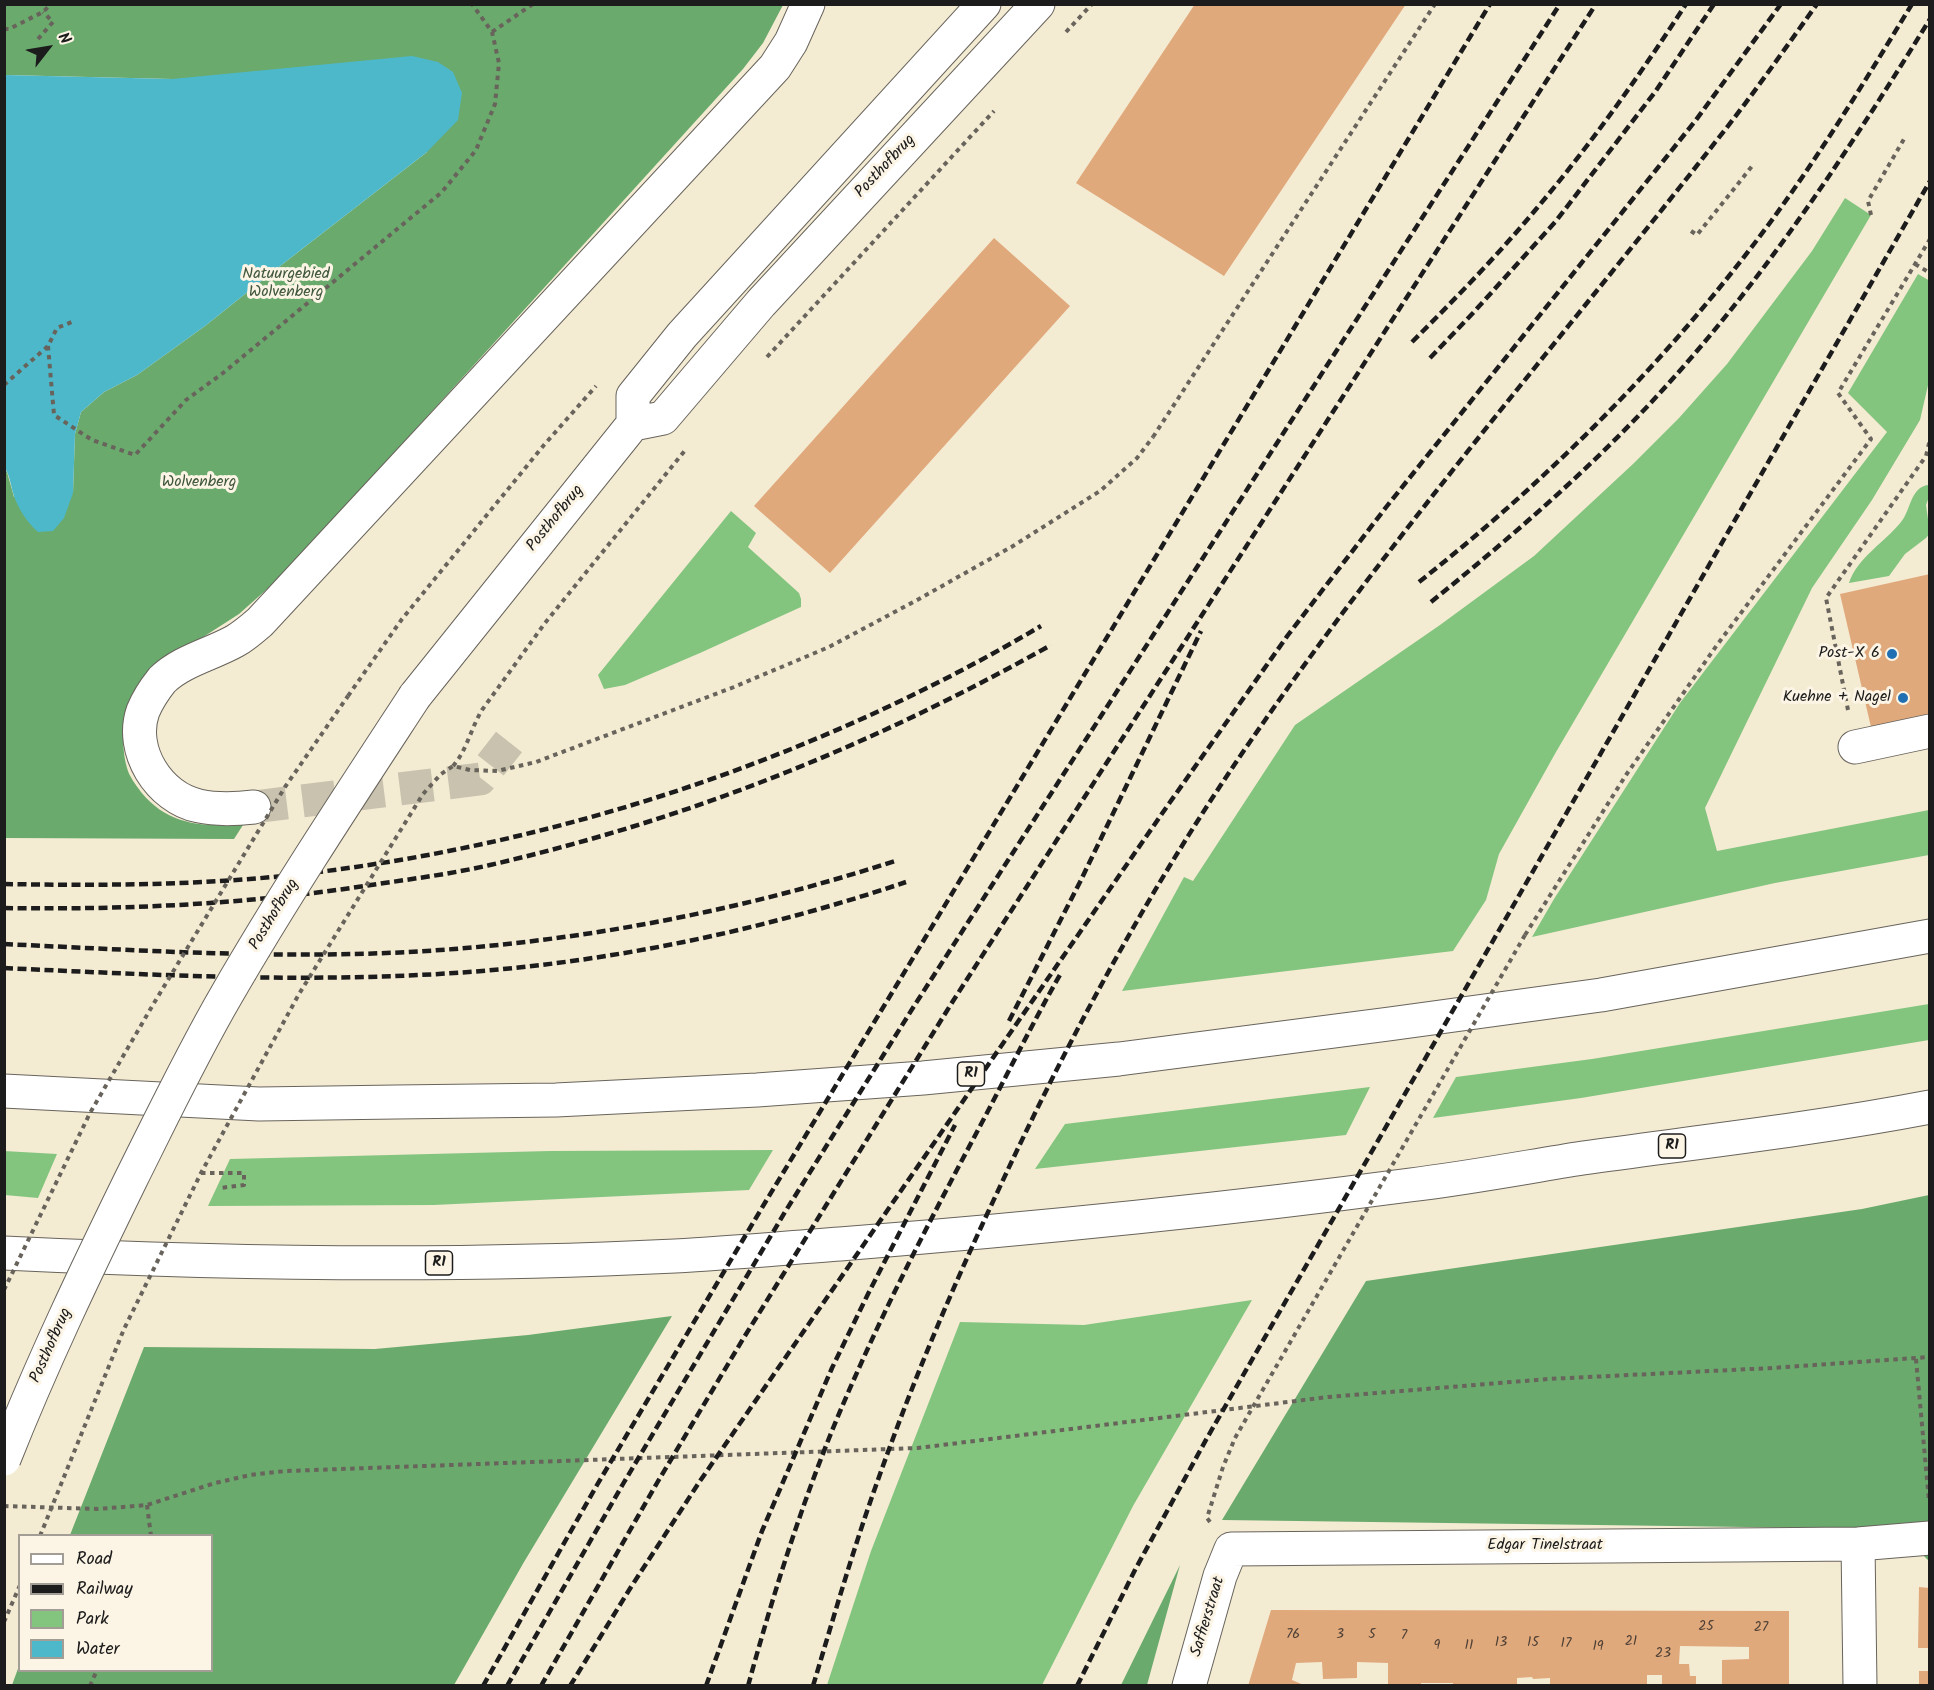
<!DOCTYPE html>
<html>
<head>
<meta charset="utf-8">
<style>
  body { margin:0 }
  #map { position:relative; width:1934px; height:1690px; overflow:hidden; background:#f4ebd3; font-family:Kalam,sans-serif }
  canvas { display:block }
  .frame { position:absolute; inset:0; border:6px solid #1c1c1c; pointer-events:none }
  .legend { position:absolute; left:18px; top:1534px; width:195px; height:138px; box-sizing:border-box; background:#fcf5e5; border:2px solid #a29e95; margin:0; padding:8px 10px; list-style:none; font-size:18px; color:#1c1c1c }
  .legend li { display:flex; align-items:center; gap:12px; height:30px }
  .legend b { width:30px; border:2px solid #a29e95 }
  .north { position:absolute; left:18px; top:18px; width:60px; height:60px; -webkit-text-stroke:4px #fcf5e5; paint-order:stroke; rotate:59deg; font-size:16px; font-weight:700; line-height:24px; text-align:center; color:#1c1c1c }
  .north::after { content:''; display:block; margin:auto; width:21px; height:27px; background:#1c1c1c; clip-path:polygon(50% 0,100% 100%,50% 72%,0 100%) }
</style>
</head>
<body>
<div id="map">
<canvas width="1934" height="1690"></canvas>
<div class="frame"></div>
<ul class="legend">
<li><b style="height:8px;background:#fff"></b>Road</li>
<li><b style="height:8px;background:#1c1c1c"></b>Railway</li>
<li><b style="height:16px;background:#83c57e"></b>Park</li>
<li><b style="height:16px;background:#4eb8cb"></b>Water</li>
</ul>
<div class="north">N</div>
</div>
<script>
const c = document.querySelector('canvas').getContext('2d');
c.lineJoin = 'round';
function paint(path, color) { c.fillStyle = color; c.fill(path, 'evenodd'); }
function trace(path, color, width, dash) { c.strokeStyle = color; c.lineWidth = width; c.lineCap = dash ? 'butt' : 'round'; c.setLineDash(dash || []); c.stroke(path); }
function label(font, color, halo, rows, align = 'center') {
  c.font = font + ' Kalam,sans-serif'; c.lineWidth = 6; c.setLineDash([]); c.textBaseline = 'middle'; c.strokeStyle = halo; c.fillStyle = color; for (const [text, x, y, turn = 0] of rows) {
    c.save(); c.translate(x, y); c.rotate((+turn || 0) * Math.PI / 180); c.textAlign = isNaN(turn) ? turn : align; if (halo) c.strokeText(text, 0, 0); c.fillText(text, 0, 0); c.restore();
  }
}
paint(new Path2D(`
  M1845,198L1871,215L1556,752L1499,854L1486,900L1453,951L1122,991L1184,877L1193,881L1295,725L1440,625L1534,556L1633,464L1679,418L1727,364L1812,251Z
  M1918,274L1930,281L1929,381L1920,420L1872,500L1812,588L1705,808L1717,851L1929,810V855L1775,883L1532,937L1554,899L1680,703L1887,432L1848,393Z
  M1927,485L1930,486L1929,497L1926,505L1930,533L1926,538L1905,554L1889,576L1849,583C1857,558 1885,542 1901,522C1911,510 1910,489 1927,485Z
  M731,511L756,533L748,547L799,593L801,599V607L700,653L625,685L604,689L598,675Z
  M1929,1004V1040L1581,1098L1433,1118L1456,1077L1592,1059Z
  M1370,1087L1346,1135L1035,1169L1065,1124Z
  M773,1150L749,1190L434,1205L208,1206L230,1159L550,1151Z
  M4,1151L57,1154L38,1198L5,1195Z
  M1252,1300L1133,1506L1042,1685H827L871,1551L960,1322L1084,1325Z`), '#83c57e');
paint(new Path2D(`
  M5,5H783L763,43L743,69L284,574L239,614L197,641L123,726C123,740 123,754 127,768C129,776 136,785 141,792C169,826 201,826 243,825L234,839L5,838L4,468L7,472L14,497L73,493L75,434L81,412L104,392L137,375L205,326L275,270L427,152L172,79L5,75Z
  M1929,1195V1561L1896,1529L1222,1520L1366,1281L1862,1209Z
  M672,1316L524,1562L454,1685H12L19,1666L20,1670H212V1536L70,1535L144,1347L375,1349L528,1335Z
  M1180,1565L1147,1685H1121Z`), '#6aaa6d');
paint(new Path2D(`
  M412,56L438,62L453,72L462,93L458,120L427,152L275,270L205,326L137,375L104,392L81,412L75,434L73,493L64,518L53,531L38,532C27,522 19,510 14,496C11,487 10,476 5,468V75L172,79Z`), '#4eb8cb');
paint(new Path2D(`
  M1195,4H1406L1224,276L1076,183Z
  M994,238L1070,306L830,573L754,506Z
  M1930,574V714L1871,727L1840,594Z
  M1919,1587L1930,1588V1648H1918Z
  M1271,1610L1789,1611V1686H1722V1660L1749,1659V1647L1680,1646L1679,1664H1689L1690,1676H1696V1686L1662,1685V1675H1647V1686H1550V1678L1533,1679L1532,1677L1517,1678V1686H1453V1683H1421V1686H1388V1663L1357,1662V1678L1323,1679L1322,1662L1296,1663L1292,1680L1306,1686H1248Z
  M1919,1671H1930V1686H1919Z`), '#e0a97c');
trace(new Path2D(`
  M254,807L480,779L509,742`), '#c9c2ae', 33, [33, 16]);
const minor = new Path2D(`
  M633,424V396L682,335L984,4
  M415,696L633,424L663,418L761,303L1038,4
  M1855,747L1930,731
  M254,807C236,809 217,810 199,806C159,798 129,750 143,711C148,699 154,690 162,680C181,661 212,654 235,641C244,636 252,629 260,622L775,67L791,42L808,4
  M1858,1544L1860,1686
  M1189,1686L1220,1576L1231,1549L1858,1544L1930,1538`);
const highway = new Path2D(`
  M4,1091L259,1104L396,1102L556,1100L757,1090L923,1078L1119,1059L1389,1024L1601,995L1930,936
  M4,1253C228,1264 452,1267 675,1256C730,1253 785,1248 840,1244C1030,1229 1221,1210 1410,1185C1468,1178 1526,1167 1583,1158C1699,1142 1815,1129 1930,1107`);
trace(minor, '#68645c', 35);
trace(highway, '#68645c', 35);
trace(new Path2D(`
  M4,29H9L43,12L51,4
  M492,32L533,4
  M1066,32L1092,4
  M38,39L53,22L43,12
  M1871,215L1868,201L1904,139
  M1691,231L1697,235L1753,165
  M1915,264L1930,273
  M48,346L54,415L92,440L135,455L186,400L223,373L442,192L476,150L495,104L499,63L492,32L472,4
  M767,357L994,111
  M4,385L48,346L57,328L74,321
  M1153,437L1435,4
  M348,696L402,619L544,445L596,386
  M1848,710L1826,598L1926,456L1930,439
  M453,766C467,750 471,728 482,710L545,623L687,448
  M1525,935L1626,775L1717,645L1871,439L1838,393L1930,239
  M201,1173H244V1185L220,1188
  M1916,1359L1929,1501
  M147,1505L151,1536
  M4,1506L98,1509L147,1505L215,1483L250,1475L286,1471L918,1448L1328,1397L1548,1379L1772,1368L1930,1357
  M1210,1522L1207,1518L1223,1467L1235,1438
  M4,1622L20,1585
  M90,1686L97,1670`), '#68645c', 4, [4.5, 4.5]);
trace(minor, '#fff', 33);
trace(highway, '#fff', 33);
trace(new Path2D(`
  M1412,342C1455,299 1498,255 1537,208C1591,144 1640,75 1686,4
  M1430,358L1473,313L1556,221L1655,92L1714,4
  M1419,582C1544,483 1657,371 1754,244C1812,168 1862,86 1912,4
  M1431,602C1515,534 1596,464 1668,384C1769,272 1851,147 1930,19
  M4,884C117,886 230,885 341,869C584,836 830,751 1041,626
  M4,908C130,910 248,904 371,885C411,879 451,874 490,865C690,819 873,745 1051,645
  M4,944C154,951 305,961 454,949C605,937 754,907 898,860
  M4,968C154,975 304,983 454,973C607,963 761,931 906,882
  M1009,1021L1080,882L1201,631
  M483,1686L597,1485L766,1201L1490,4
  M507,1686L623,1484L785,1212L916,1003L1560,4
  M541,1686L657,1483L743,1339L953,1001L1596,4
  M570,1686L631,1587L700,1481L1168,805L1288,635L1387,506L1696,120L1781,4
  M706,1686L762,1531L832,1368L868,1294L955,1125
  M748,1686C777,1580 810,1477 855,1377C892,1293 935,1211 978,1130C1006,1077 1032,1024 1061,973
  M813,1686C834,1616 854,1546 879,1477C913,1381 953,1286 997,1193C1070,1035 1154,880 1254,736C1397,529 1562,338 1717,140C1752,96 1784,50 1817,4
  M1077,1686L1136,1568L1207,1438L1930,181`), '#1c1c1c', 4.5, [9, 4.5]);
const minorBridge = new Path2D(`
  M4,1459C42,1363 86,1271 131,1179C162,1117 192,1054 227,994C286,892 351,794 415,696`);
trace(minorBridge, '#68645c', 35, []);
trace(new Path2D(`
  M4,1290L90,1113L154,1003L285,787L348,696
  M1235,1438L1525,935
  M40,1536L124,1329L201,1173L299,994L423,794L441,774L453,766L470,770L497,771L536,762L734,687L829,647L919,599L1013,546L1100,491L1137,458L1153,437`), '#68645c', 4, [4.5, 4.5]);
trace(minorBridge, '#fff', 33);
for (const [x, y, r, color] of [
  [1892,654,6,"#1f6fb2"],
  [1903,698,6,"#1f6fb2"]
]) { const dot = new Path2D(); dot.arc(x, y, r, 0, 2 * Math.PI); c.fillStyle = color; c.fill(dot); trace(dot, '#fcf5e5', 2); }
label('14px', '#4d3f34', null, [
  ["25",1706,1628],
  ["27",1761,1629],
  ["76",1293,1636],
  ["3",1340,1636],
  ["5",1372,1636],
  ["7",1404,1637],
  ["21",1631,1643],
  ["13",1501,1644],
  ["15",1533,1644],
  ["17",1566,1645],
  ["9",1437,1647],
  ["11",1469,1647],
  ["19",1598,1648],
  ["23",1663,1655]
]);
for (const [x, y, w] of [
  [971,1074,27],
  [1672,1146,27],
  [439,1263,27]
]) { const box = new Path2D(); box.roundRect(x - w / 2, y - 12, w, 24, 4.5); c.fillStyle = '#fcf5e5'; c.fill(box); trace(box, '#1c1c1c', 1.5); }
label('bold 15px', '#1c1c1c', null, [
  ["R1",971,1074],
  ["R1",1672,1146],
  ["R1",439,1263]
]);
label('16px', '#1c1c1c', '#fcf5e5', [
  ["Posthofbrug",886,167,-47],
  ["Posthofbrug",556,519,-51],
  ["Posthofbrug",275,915,-59],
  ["Posthofbrug",52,1346,-66],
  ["Edgar Tinelstraat",1545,1546],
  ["Saffierstraat",1209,1617,-73]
]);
label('16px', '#40573e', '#fcf5e5', [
  ["Natuurgebied",286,275],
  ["Wolvenberg",286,293],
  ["Wolvenberg",199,483]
]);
label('16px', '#1c1c1c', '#fcf5e5', [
  ["Post-X 6",1880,654],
  ["Kuehne + Nagel",1891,698]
], 'right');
</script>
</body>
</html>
